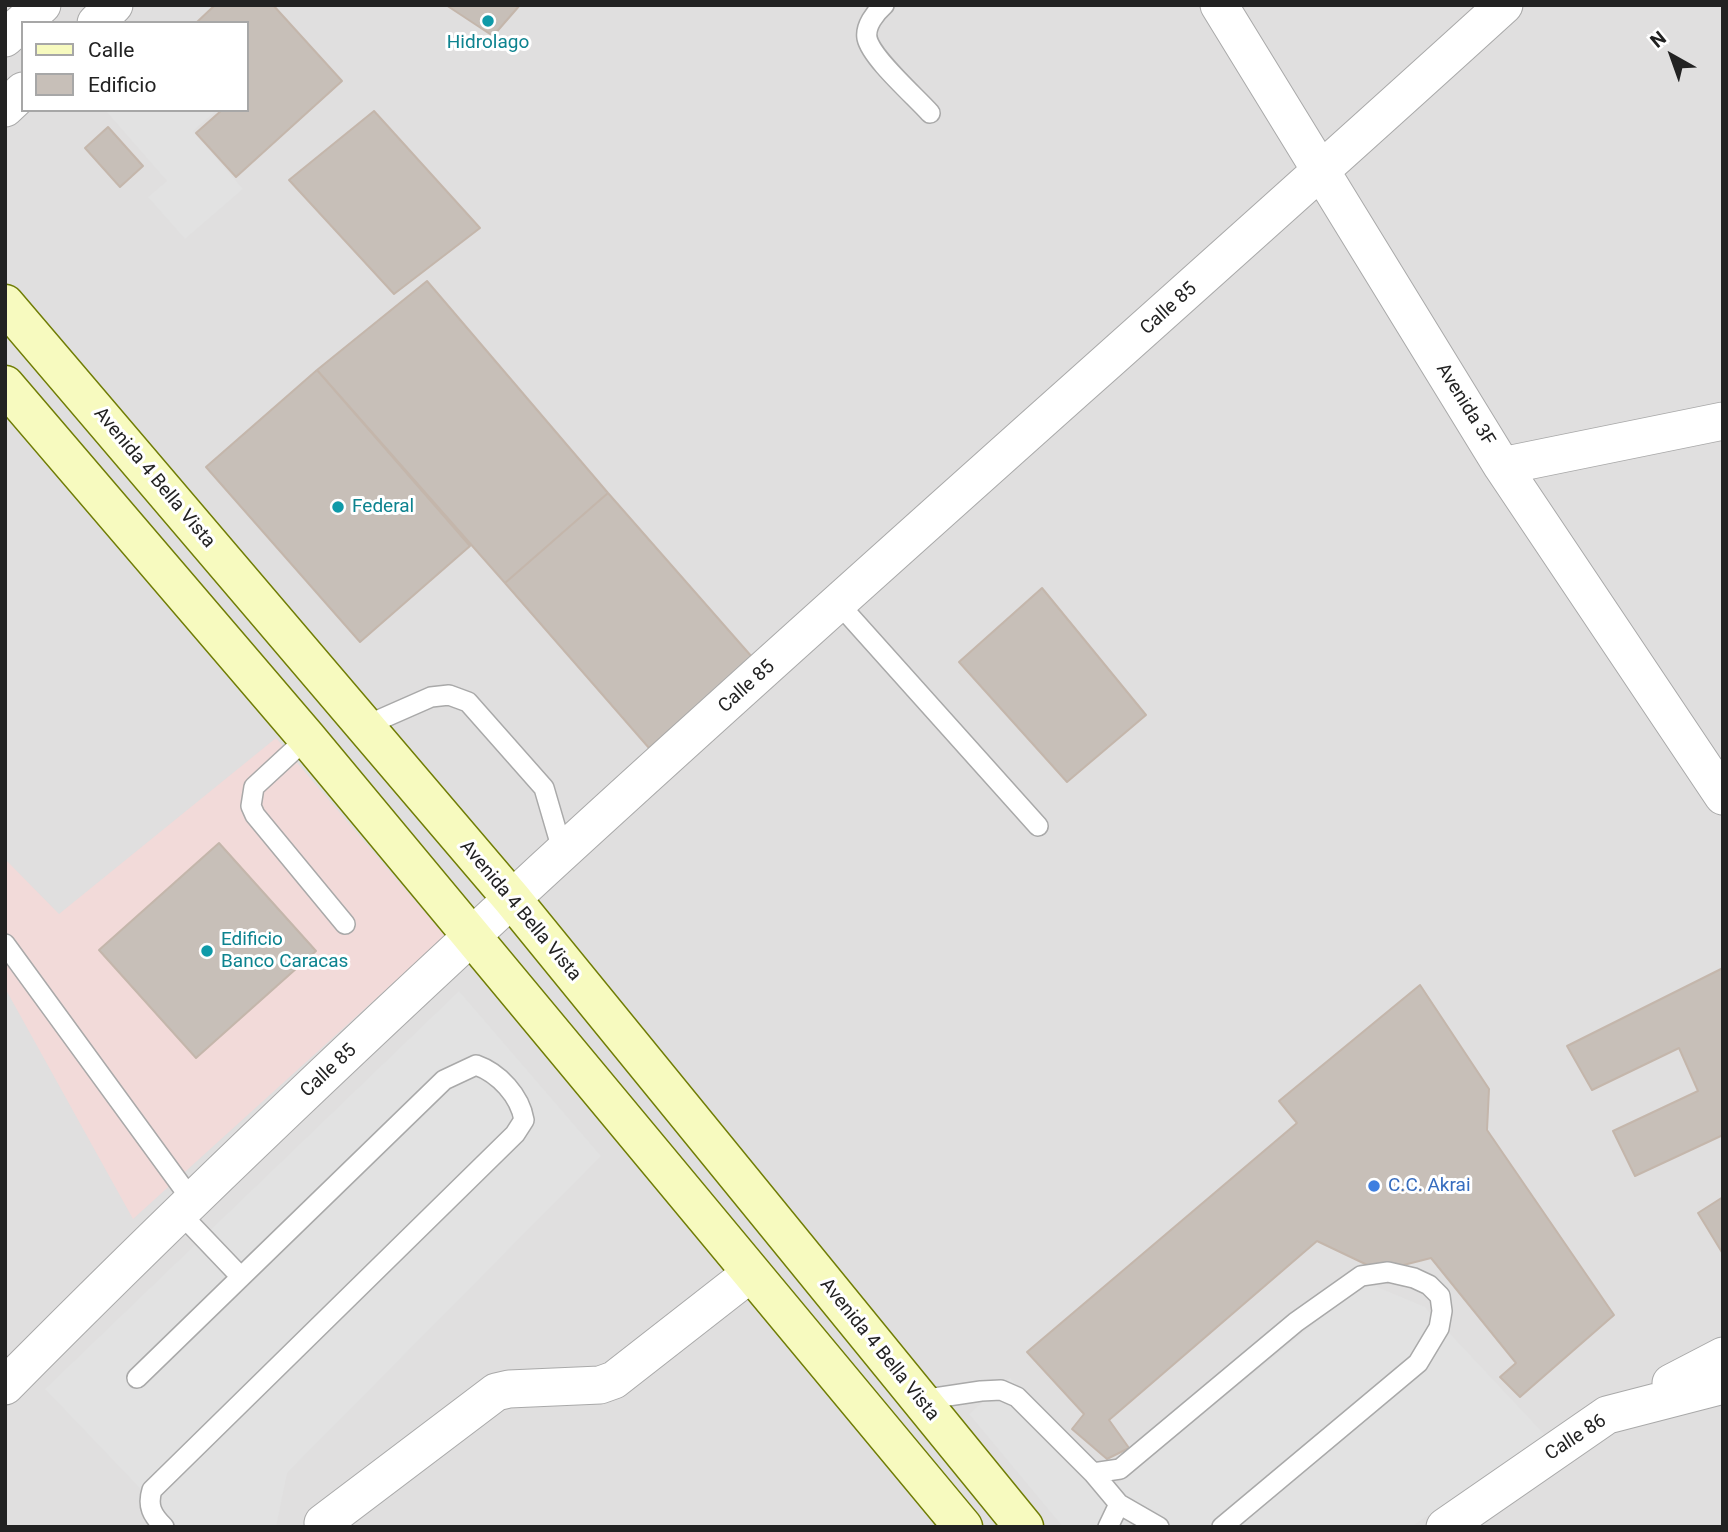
<!DOCTYPE html>
<html>
<head>
<meta charset="utf-8">
<style>
  body { margin:0 }
  #map { position:relative; width:1728px; height:1532px; overflow:hidden; background:#f2efe9; font-family:Roboto,sans-serif }
  canvas { display:block }
  .frame { position:absolute; inset:0; border:7px solid #222; pointer-events:none }
  .legend { position:absolute; left:21px; top:21px; width:228px; height:91px; box-sizing:border-box; background:#fff; border:2px solid #a7a7a7; margin:0; padding:9px 12px; list-style:none; font-size:21px; color:#222 }
  .legend li { display:flex; align-items:center; gap:14px; height:35px }
  .legend b { width:35px; border:2px solid #a7a7a7 }
  .north { position:absolute; left:1637px; top:21px; width:70px; height:70px; -webkit-text-stroke:5px #fff; paint-order:stroke; rotate:320deg; font-size:19px; font-weight:700; line-height:28px; text-align:center; color:#222 }
  .north::after { content:''; display:block; margin:auto; width:24px; height:32px; background:#222; clip-path:polygon(50% 0,100% 100%,50% 72%,0 100%) }
</style>
</head>
<body>
<div id="map">
<canvas width="1728" height="1532"></canvas>
<div class="frame"></div>
<ul class="legend">
<li><b style="height:9px;background:#f7fabf"></b>Calle</li>
<li><b style="height:19px;background:#c7bfb8"></b>Edificio</li>
</ul>
<div class="north">N</div>
</div>
<script>
const c = document.querySelector('canvas').getContext('2d');
c.lineJoin = 'round';
function paint(path, color) { c.fillStyle = color; c.fill(path, 'evenodd'); }
function trace(path, color, width, dash) { c.strokeStyle = color; c.lineWidth = width; c.lineCap = dash ? 'butt' : 'round'; c.setLineDash(dash || []); c.stroke(path); }
function label(font, color, halo, rows, align = 'center') {
  c.font = font + ' Roboto,sans-serif'; c.lineWidth = 6; c.setLineDash([]); c.textBaseline = 'middle'; c.strokeStyle = halo; c.fillStyle = color; for (const [text, x, y, turn = 0] of rows) {
    c.save(); c.translate(x, y); c.rotate((+turn || 0) * Math.PI / 180); c.textAlign = isNaN(turn) ? turn : align; if (halo) c.strokeText(text, 0, 0); c.fillText(text, 0, 0); c.restore();
  }
}
paint(new Path2D(`
  M5,5H1723V1527H5ZM23,23H247V110H23Z`), '#e0dfdf');
paint(new Path2D(`
  M276,738L445,936L133,1219L5,988V859L59,914Z`), '#f2dad9');
paint(new Path2D(`
  M105,110H217L193,131L243,189L185,239L148,197L167,181Z
  M459,991L601,1156L287,1473L276,1527H177L45,1389Z
  M1365,1282L1425,1307L1546,1436L1411,1527H1063L969,1414L1010,1378L1116,1485Z`), '#e2e2e2');
const building = new Path2D(`
  M215,5H273L342,81L236,177L196,133L222,110H247V23H196Z
  M446,5H520L493,36Z
  M374,111L480,228L394,294L289,180Z
  M108,127L143,166L120,187L85,148Z
  M427,281L608,493L505,583L317,370Z
  M317,370L470,546L360,642L206,467Z
  M608,493L752,657L649,748L505,583Z
  M1042,588L1146,715L1067,782L959,662Z
  M219,843L316,951L196,1058L99,950Z
  M1723,968V1135L1635,1176L1613,1131L1698,1091L1679,1048L1592,1090L1567,1046Z
  M1420,985L1489,1089L1487,1130L1614,1315L1520,1397L1500,1377L1516,1363L1431,1258L1380,1271L1317,1241L1109,1420L1129,1448L1107,1459L1072,1429L1084,1414L1027,1352L1297,1123L1279,1101Z
  M1723,1197V1254L1698,1213Z`);
paint(building, '#c7bfb8');
trace(building, '#c4b6ab', 2);
const lane = new Path2D(`
  M884,5C875,13 865,26 867,38C871,58 916,97 930,113
  M839,604L1038,826
  M365,726L431,697L449,695L468,702L544,788L563,853
  M307,738L254,787L251,806L255,815L345,924
  M5,944L191,1199
  M178,1211L241,1277
  M137,1378L444,1080L476,1065C499,1073 520,1096 524,1120L515,1134L152,1490C147,1506 152,1515 164,1527
  M921,1400L981,1391L1001,1390L1017,1397L1093,1473L1120,1469L1296,1322L1361,1276L1388,1272L1414,1278L1429,1285L1440,1296L1442,1311L1439,1328L1418,1363L1222,1527
  M1093,1473L1119,1504
  M1108,1527L1119,1504L1159,1527`);
const street = new Path2D(`
  M1219,5L1502,466L1723,796
  M96,23L114,5
  M5,38L42,5
  M5,108L23,91
  M1502,466L1723,421
  M1671,1383L1723,1356
  M5,1386C483,903 1002,462 1504,5
  M323,1523L496,1392L509,1389L600,1385L614,1380L751,1273
  M1445,1527L1607,1415L1723,1385`);
const secondary = new Path2D(`
  M5,304L512,899L1024,1527
  M5,385L307,738L963,1527`);
trace(lane, '#a9a9a9', 22);
trace(street, '#a9a9a9', 39);
trace(secondary, '#707d05', 41);
trace(lane, '#fff', 19);
trace(street, '#fff', 37);
trace(secondary, '#f7fabf', 38);
for (const [x, y, r, color] of [
  [488,21,7,"#0f9aa8"],
  [338,507,7,"#0f9aa8"],
  [207,951,7,"#0f9aa8"],
  [1374,1186,7,"#3f7fe0"]
]) { const dot = new Path2D(); dot.arc(x, y, r, 0, 2 * Math.PI); c.fillStyle = color; c.fill(dot); trace(dot, '#fff', 2.5); }
label('19px', '#0d838f', '#fff', [
  ["Hidrolago",488,43,"center"],
  ["Federal",352,507],
  ["Edificio",221,940],
  ["Banco Caracas",221,962]
], 'left');
label('19px', '#222', '#fff', [
  ["Calle 85",1169,309,-42],
  ["Avenida 3F",1465,405,58],
  ["Avenida 4 Bella Vista",154,478,50],
  ["Calle 85",747,687,-42],
  ["Avenida 4 Bella Vista",520,911,50],
  ["Calle 85",329,1071,-43],
  ["Avenida 4 Bella Vista",879,1350,51],
  ["Calle 86",1576,1438,-33]
]);
label('19px', '#366cbe', '#fff', [
  ["C.C. Akrai",1388,1186]
], 'left');
</script>
</body>
</html>
